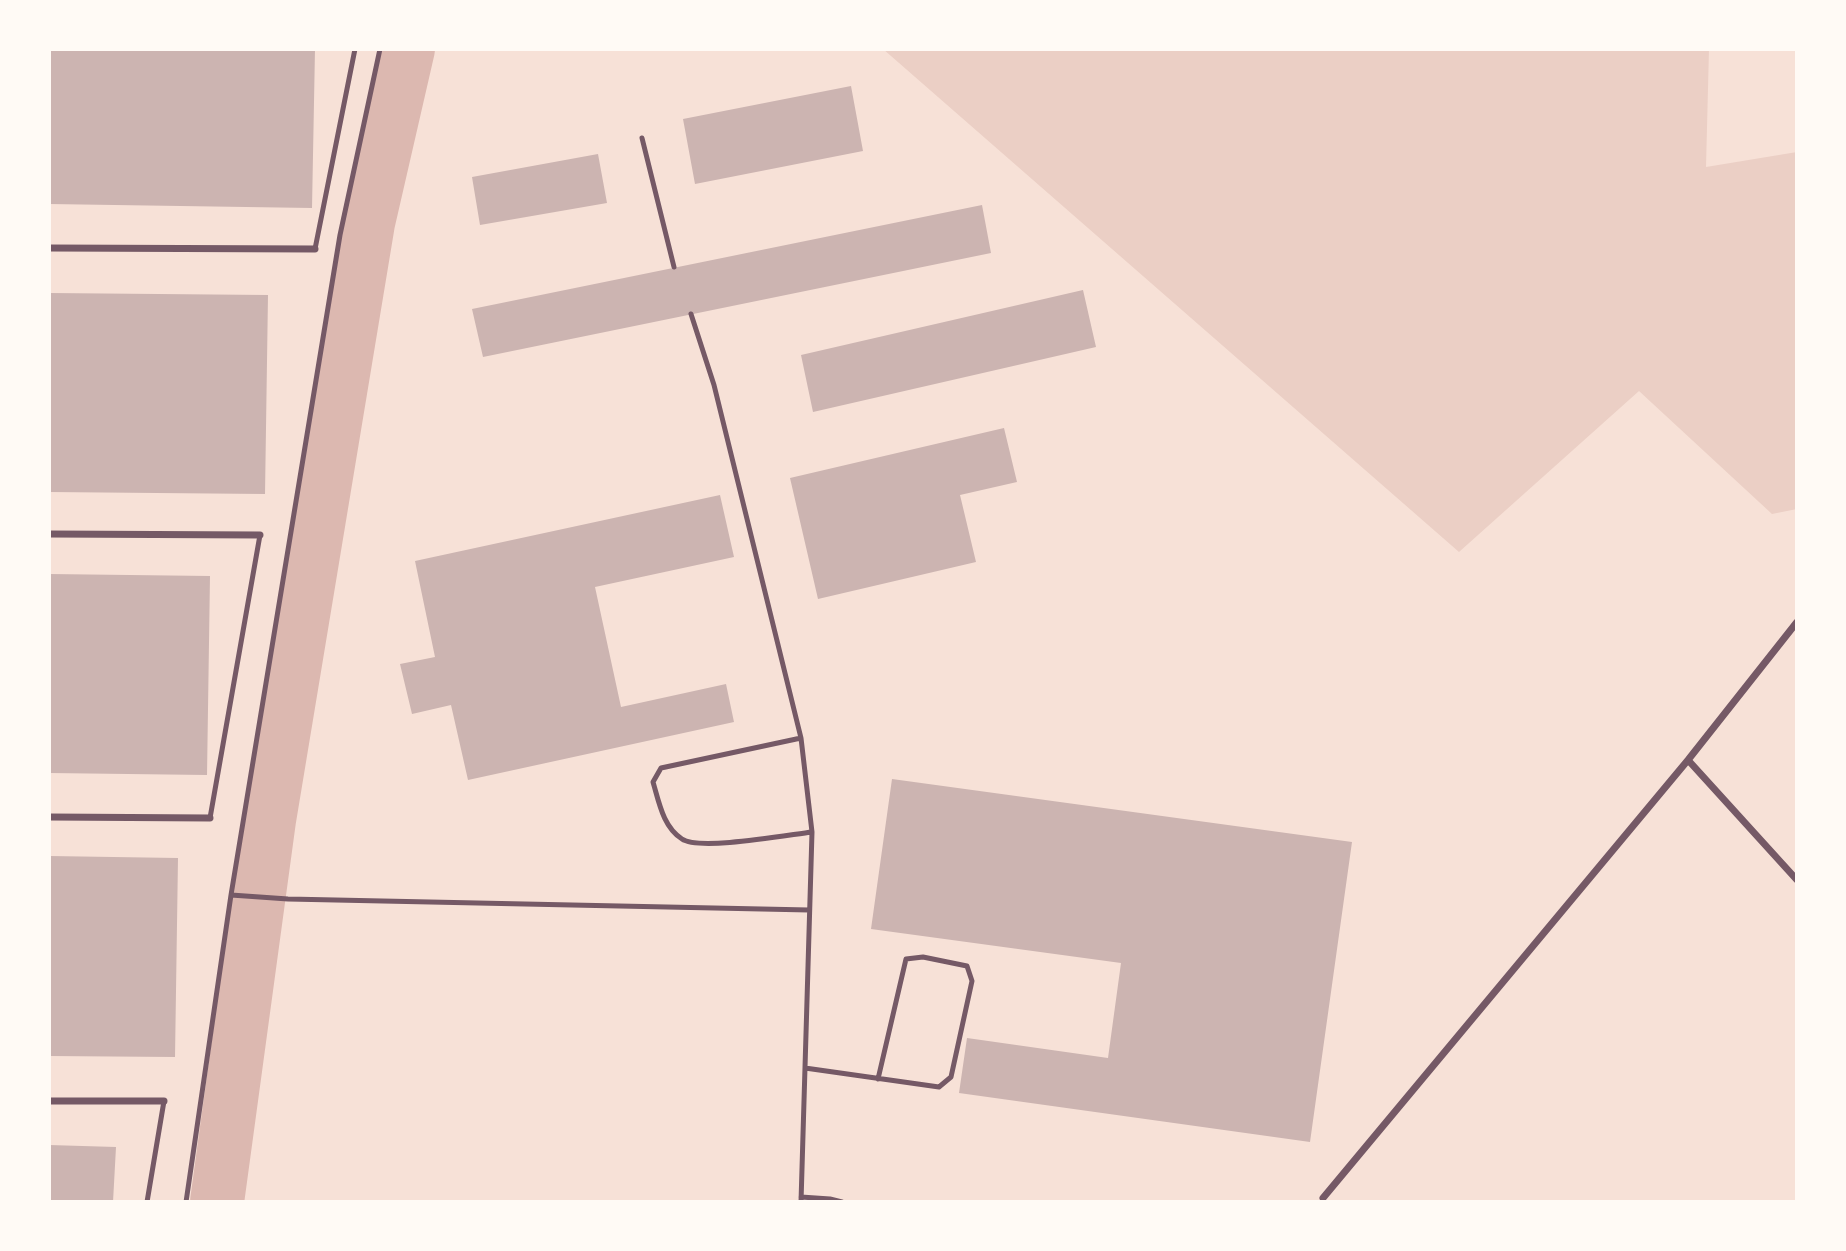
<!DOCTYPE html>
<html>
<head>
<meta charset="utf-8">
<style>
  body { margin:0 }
  #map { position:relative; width:1846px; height:1251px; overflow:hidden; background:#f7e1d7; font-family:"Titillium Web",sans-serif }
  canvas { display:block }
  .frame { position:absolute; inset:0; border:51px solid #fffaf5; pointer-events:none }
</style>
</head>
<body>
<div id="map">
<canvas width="1846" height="1251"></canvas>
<div class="frame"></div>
</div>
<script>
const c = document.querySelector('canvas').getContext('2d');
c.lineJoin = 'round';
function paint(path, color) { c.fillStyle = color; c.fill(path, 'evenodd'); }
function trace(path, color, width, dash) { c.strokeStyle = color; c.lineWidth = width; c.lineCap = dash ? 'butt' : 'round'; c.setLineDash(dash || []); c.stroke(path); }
paint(new Path2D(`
  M883,49H1709L1706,167L1797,152V509L1772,514L1639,391L1459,552Z`), '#ebcfc5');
trace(new Path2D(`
  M217,1202L269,820L368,223L408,49`), '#dcb8b0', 54);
paint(new Path2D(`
  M49,49H315L312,208L49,204Z
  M851,86L863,151L695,184L683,119Z
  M598,154L607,203L480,225L472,177Z
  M982,205L991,253L483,357L472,309Z
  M1083,290L1096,347L813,412L801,355Z
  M49,293L268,295L265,494L49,492Z
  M1004,428L1017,482L960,495L976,562L818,599L790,478Z
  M720,495L734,557L595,587L621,707L726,684L734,722L468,780L451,705L412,714L400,664L435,657L415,561Z
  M49,574L210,576L207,775L49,773Z
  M892,779L1352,842L1310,1142L959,1093L967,1038L1108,1058L1121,963L871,929Z
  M49,856L178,858L175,1057L49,1056Z
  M49,1145L116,1147L113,1202H49Z`), '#ccb4b1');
trace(new Path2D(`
  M642,138L674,267
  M315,249L355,49
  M691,314L714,385L801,738L812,832L801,1202
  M801,738L661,768L653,782C659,802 663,827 682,839C699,851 787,835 812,832
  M210,818L260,535
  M231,895L288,899L809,910
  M805,1068L939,1087L951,1077L972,981L967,966L923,957L906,959L878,1079
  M801,1197L830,1199L842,1202
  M147,1202L164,1101
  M186,1202L231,895L340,235L380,49`), '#755966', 5);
trace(new Path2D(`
  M49,248L315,249
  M49,534L260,535
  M1688,760L1797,880
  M49,817L210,818
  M49,1101H164
  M1323,1198L1688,760L1797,622`), '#755966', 7);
</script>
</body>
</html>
